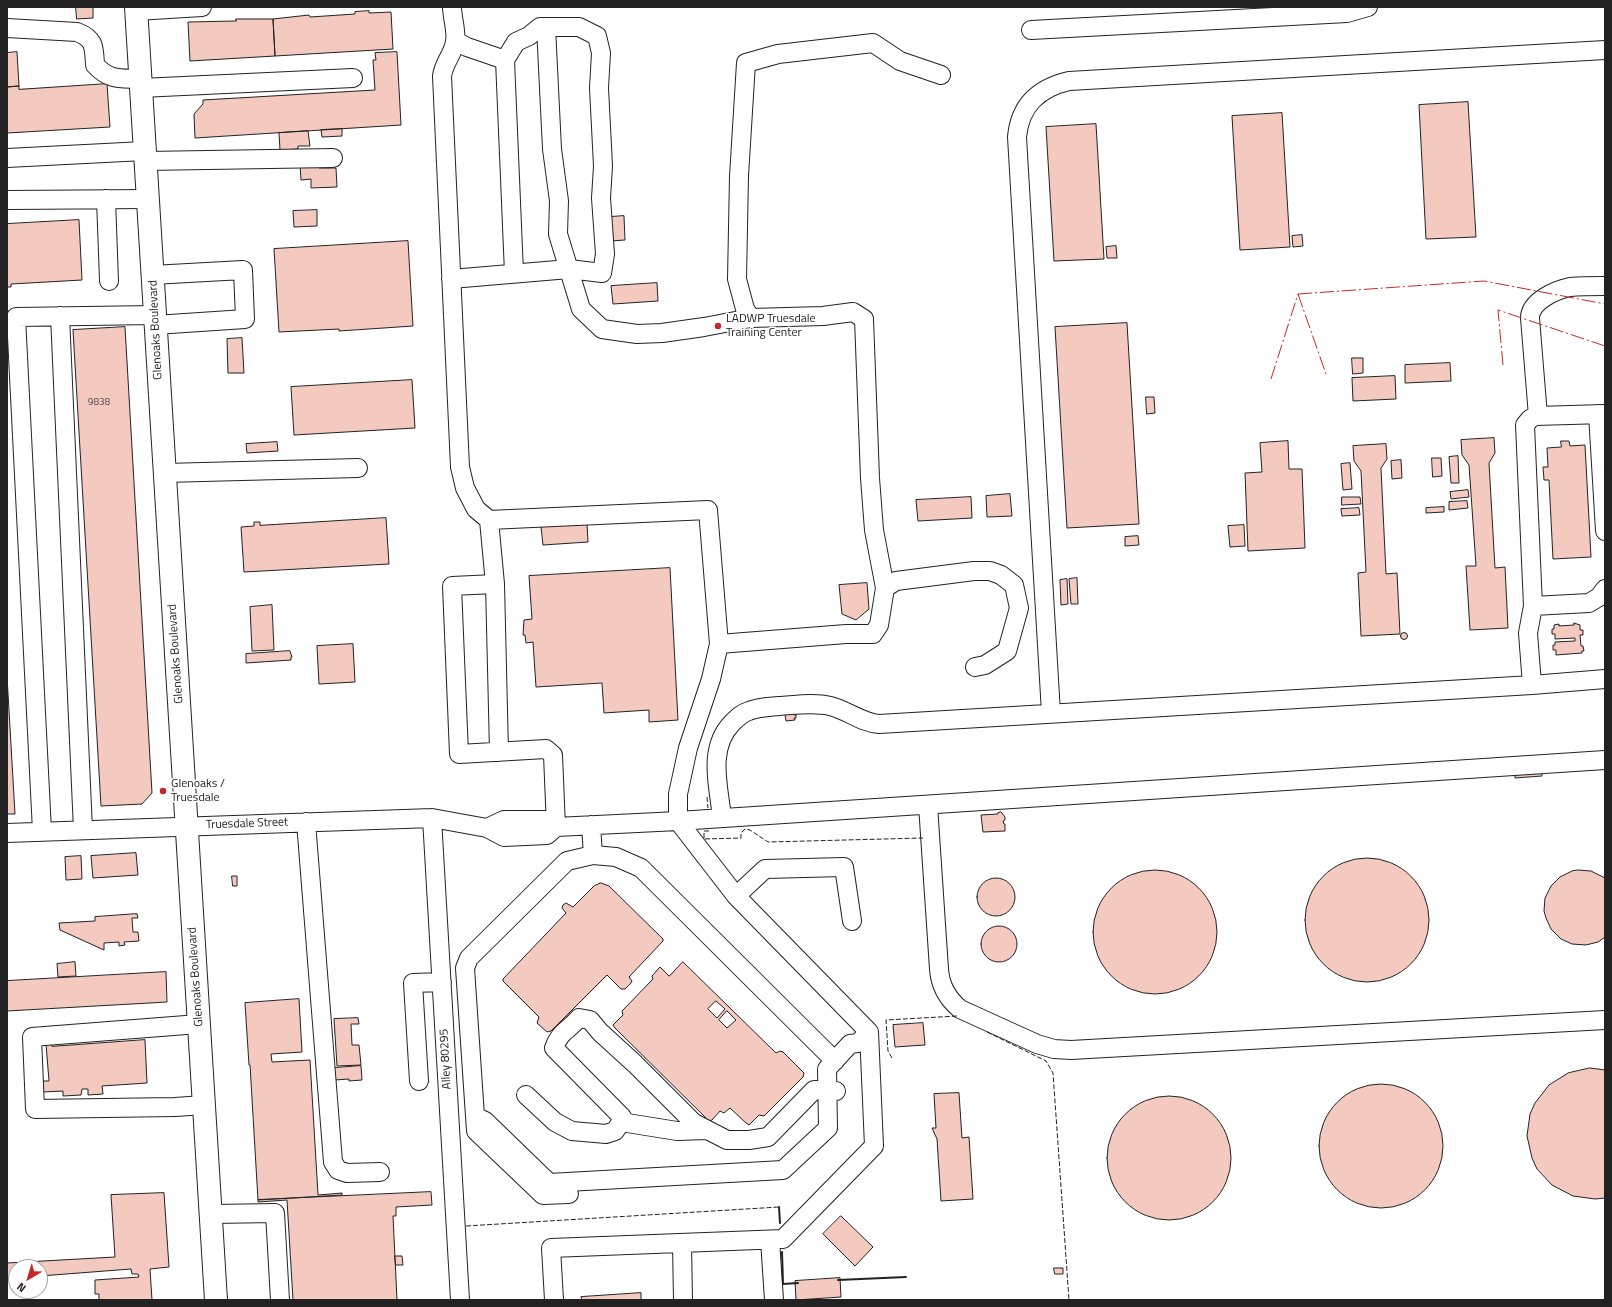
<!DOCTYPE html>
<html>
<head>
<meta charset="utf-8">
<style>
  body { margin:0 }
  #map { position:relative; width:1612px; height:1307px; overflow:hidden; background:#fff; font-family:"Titillium Web",sans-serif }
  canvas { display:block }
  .frame { position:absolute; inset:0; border:8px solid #222; pointer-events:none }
  .north { position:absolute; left:8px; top:1259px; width:40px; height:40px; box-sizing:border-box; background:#fff; border:1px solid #a7a7a7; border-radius:50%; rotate:218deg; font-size:11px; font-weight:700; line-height:16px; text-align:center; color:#222 }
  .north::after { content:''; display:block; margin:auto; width:14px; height:18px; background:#c62828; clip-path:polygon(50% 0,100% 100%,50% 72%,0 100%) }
</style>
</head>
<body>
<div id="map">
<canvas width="1612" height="1307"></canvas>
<div class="frame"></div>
<div class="north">N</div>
</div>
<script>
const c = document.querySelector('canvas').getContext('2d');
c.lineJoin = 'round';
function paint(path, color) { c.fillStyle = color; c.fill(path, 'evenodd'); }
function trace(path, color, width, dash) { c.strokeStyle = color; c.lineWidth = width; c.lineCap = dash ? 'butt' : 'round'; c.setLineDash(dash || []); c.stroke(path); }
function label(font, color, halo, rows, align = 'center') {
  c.font = font + ' "Titillium Web",sans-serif'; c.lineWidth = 3; c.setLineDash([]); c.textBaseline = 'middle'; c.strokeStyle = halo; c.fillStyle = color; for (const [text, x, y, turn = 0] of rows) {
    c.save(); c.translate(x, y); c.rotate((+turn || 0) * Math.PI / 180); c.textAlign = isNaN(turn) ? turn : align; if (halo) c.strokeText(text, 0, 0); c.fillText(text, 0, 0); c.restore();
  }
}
const building = new Path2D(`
  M76,7H93V18L77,19Z
  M369,11V13L391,12L393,49L275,56L273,19L309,15L310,17L355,14V12Z
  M236,19H273L275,56L190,61L188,22L236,21Z
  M17,52L19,86L7,87V53Z
  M397,52L401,125L195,138L194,114L203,104V100L375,90L373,60H376L375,53Z
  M107,84L110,127L7,133V87L19,86V89Z
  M1468,102L1476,237L1426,239L1419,105Z
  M1282,113L1290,247L1240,250L1232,116Z
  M1096,124L1104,259L1054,261L1046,127Z
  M342,129V136L322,137L321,130Z
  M308,131L310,146H298V149L280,150L279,133Z
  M319,163V168H336L337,187L311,188V179L301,180L300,164Z
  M317,210V226L294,227L293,211Z
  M624,216L625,240L611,241L610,217Z
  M79,220L82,280L11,284V287H7V224Z
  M1302,235L1303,246L1293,247L1292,236Z
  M408,241L413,326L339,331V329L279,332L274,249Z
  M1116,246L1117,258H1107L1106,247Z
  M657,283L658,301L613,304L611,286Z
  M1127,323L1139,524L1067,528L1055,327Z
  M125,327L152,793L142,804L101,806L73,330Z
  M242,338L244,373H228L227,339Z
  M1352,358H1363V373L1353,374Z
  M1450,363L1451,381L1405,383V365Z
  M1395,376L1396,399L1353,401L1352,378Z
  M412,380L415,428L294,435L291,387Z
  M1146,397H1154L1155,413L1147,414Z
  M1494,438L1495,453L1489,463L1495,568L1505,567L1508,628L1470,630L1466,566H1476L1469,465L1462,455L1461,440Z
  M1288,441L1289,469H1302L1305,548L1248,551L1245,473L1262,472L1260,443Z
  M1561,441H1569L1570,446L1585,445L1591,557L1553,559L1549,480H1544L1543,467H1548L1547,448L1561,447Z
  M277,442L278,451L247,453L246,444Z
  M1386,444L1387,459L1381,468L1386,574L1397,573L1400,634L1361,636L1358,573L1366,572L1361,471L1354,461L1353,446Z
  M1458,456L1459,483H1451L1449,457Z
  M1432,458H1441L1442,476L1433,477Z
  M1401,460L1402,478L1392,479L1391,461Z
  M1350,463L1352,489L1343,490L1341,464Z
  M1468,490L1469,497L1451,499L1450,492Z
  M1010,494L1012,516L987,517L986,496Z
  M971,497L972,518L918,521L916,500Z
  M1342,497H1360L1361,504L1342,505Z
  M1467,501L1468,508L1449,510V502Z
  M1444,507V512L1426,513V508Z
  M1359,508L1360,515L1342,516L1341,509Z
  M386,518L389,564L244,572L241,527L254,526V522H260V525Z
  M587,524L588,542L543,545L541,527Z
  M1244,525L1245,546L1230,547L1228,526Z
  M1138,536L1139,545L1125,546V537Z
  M670,568L678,720L649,722V710L604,713L602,683L536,687L533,642L526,643L525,635H523L524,620L532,619L529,576Z
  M1077,578L1078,604H1071L1069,579Z
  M1067,579L1068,604L1061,605L1060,580Z
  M867,583L869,609L856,620L842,614L839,585Z
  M272,605L274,650L252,651L250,607Z
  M1574,623L1580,625V630H1583V635H1580L1581,646H1583L1584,651H1582V653L1556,655V650H1553V645H1555V642L1575,641V638L1555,639V634H1552V629H1554V625L1559,624V626L1574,625Z
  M1400.5 636a3.5 3.5 0 1 1 7 0a3.5 3.5 0 1 1-7 0Z
  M353,644L355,682L319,684L317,646Z
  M290,651L292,657H291V660L246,663V654Z
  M7,676L15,814H7Z
  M794,714V715H796V718H794L795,720L786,721L785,715Z
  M1542,772V776L1515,778V773Z
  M1001,812L1005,817V820L1003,821L1004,824H1005V831L983,832L981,815L998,814V813Z
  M136,853L138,875L93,878L91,856Z
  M81,856L82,879L66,880L65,857Z
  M1305 920a62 62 0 1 1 124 0a62 62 0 1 1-124 0Z
  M1578,870L1591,871L1605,878V937L1598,942L1586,945L1572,944L1561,939L1551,929L1546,918L1544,911L1545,898L1551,886L1560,877L1572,871Z
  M1093 932a62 62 0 1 1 124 0a62 62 0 1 1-124 0Z
  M232,876H237V886H233Z
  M977 897a19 19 0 1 1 38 0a19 19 0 1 1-38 0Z
  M601,883L609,886L663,939V941L629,977L632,981L631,983L625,989H621L607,975L551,1031L547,1032L537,1023L539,1017L503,981V979L566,913L562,908L563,905L566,903L573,907L594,886Z
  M137,914L138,918H132L133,932H138L139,941L124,942L125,945L119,946V942L104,943V950L60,930L59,923L95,921V917Z
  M981 944a18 18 0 1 1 36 0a18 18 0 1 1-36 0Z
  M75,962L76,976L58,977L57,964Z
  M683,962L776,1053L780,1051L783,1052L804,1073L803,1077L764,1116L759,1115L749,1125L746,1123L730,1108L724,1113L720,1111L712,1120L709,1121L615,1028L613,1025L623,1015L622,1011L653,979L652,976L660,967L669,976ZM716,1001L725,1009L717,1018L708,1009ZM727,1011L736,1020L727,1028L719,1020Z
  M166,972L167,1002L7,1011V981Z
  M299,999L302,1052L271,1054L272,1062L310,1060L318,1195L342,1193V1195L258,1200L250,1065H249L245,1003Z
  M358,1018L359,1024H351L352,1045H359L361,1065L337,1066L334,1019Z
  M923,1023L925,1045L895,1047L893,1025Z
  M145,1040L147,1083L102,1086L103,1094L88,1095V1089H82L81,1095L63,1096V1091L43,1092L42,1081H49L46,1044L52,1043V1046Z
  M361,1066L362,1080L349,1081V1079L335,1080L334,1068Z
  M1590,1068L1605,1070V1198L1595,1199L1573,1196L1552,1185L1537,1169L1532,1158L1527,1136L1530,1114L1535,1103L1549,1085L1568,1073Z
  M1319 1146a62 62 0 1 1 124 0a62 62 0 1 1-124 0Z
  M959,1093L962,1138L969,1137L973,1199L941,1201L937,1139L932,1128H936L934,1094Z
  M1107 1158a62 62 0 1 1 124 0a62 62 0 1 1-124 0Z
  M431,1192L432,1205L396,1207V1216H393L397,1300H293L287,1200L258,1202V1200Z
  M164,1193L169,1267L150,1269L152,1300H99V1294H95V1280L139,1277L138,1274H132L131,1269L40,1276V1267H16V1277H7V1263L115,1257L111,1195Z
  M841,1216L873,1247L855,1266L823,1234Z
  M395,1256H402L403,1265H396Z
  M1054,1268H1063V1274H1055Z
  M840,1278L841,1297L796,1300L795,1281Z
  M641,1293V1300H582L581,1297Z`);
paint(building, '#f3c9c0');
trace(building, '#222', 1);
const minor = new Path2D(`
  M452,7C452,17 457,32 455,41C454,53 444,62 442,76L460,467L465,488L476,509L489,520
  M136,11L202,7
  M546,27L552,149L559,201L558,234L581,309L602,329L637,334L662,333L704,327L751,318
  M7,28L77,32C95,39 94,47 95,65C110,81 120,78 140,79
  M1031,30L1347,13L1368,7
  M456,41L467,47L505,60
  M141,88L353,78
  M7,158L144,151
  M145,161L333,158
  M106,199L109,281
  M7,200L148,199
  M152,275L243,270L245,319L155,325
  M451,279L569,269L602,273L605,254L601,198L603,166L599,88L601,53L597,36L579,27H540L529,36L516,42L505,60L514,273
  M60,316L83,830
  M1598,414L1605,531
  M1538,416L1530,318C1530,301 1556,290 1570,287C1582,286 1594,286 1605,286
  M164,473L358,468
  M885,588L874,530L870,478L864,319L853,312L823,316L751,318L745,309L737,279L739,176L746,63L778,54L873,43L900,61L941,75
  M1533,606L1589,603L1599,597L1605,589
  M719,644L846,634H873L879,625L885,588L896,581L974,571H990L1001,575L1014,585L1019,608L1007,651L985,665L975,667
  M1532,685L1528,633L1533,606L1525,425L1530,419L1535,416L1605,414
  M1051,713L1017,137C1020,105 1039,88 1069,81L1605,50
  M499,752L495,584L452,586L459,754L546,749L553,755L556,827
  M928,805L939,969C940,985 948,999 960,1009L1037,1044L1054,1049L1071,1050L1605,1020
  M432,818L460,1300
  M722,818C719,787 707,749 732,723C737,718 742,713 749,711C759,707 769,707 779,706C796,705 814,702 830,706C847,710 862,723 879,724L1532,685L1605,679
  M306,822L333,1162L338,1170L347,1173L380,1172
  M487,828L504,820H545L556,827L678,821L1605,760
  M42,831L16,317L155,315
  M7,833L432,818L487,828L504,837L547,835L556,827
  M593,855L616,857L641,868L835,1061
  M736,896L765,869L844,867L852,921
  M199,1024L32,1037L35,1109L175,1107L204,1105
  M419,1081L413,983L442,982
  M526,1095L555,1122L572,1131L606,1134L615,1131L621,1122L622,1117L554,1048C560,1031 568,1031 579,1018L590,1020L600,1032L635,1064L694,1123L727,1140H749L768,1137L814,1090L836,1091
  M475,1116L485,1121L549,1183L783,1170L828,1128L827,1069L850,1044L858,1043L869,1032L736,896L678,821V794L688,748L711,679L719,644L708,510L489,520L495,584
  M621,1122L677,1131L707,1130
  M569,1194L543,1195L476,1131L465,968L469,958L567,861L593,855L591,825
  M212,1214L275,1213L280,1300
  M770,1240L774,1300
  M682,1244L683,1300
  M554,1300L551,1248L783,1239L874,1146L869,1032`);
const major = new Path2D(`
  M136,7L216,1300`);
trace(minor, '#222', 20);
trace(major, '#222', 24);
trace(minor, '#fff', 18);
trace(major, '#fff', 22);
trace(new Path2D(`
  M707,797L708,808
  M709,831H704V839L741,838V833L745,829L750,830L768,842L923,838
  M987,1032L1046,1061L1053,1073L1069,1300
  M892,1058L888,1051L886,1020L957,1016
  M466,1226L779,1207`), '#222', 1, [5, 2]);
trace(new Path2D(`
  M779,1207L780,1223
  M782,1252L783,1284L798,1283
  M838,1280L906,1277`), '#222', 2);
trace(new Path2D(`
  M1298,294L1484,281L1605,304
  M1298,294L1327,377
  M1503,365L1498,310L1605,346
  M1271,379L1298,294`), '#c62828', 1, [14, 3, 2, 3]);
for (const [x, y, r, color] of [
  [718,326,4,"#c62828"],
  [163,791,4,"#c62828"]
]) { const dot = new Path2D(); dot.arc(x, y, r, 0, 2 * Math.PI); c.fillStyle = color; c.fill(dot); trace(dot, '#fff', 1.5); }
label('10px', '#564c4a', null, [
  ["9838",99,403]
]);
label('12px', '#222', '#fff', [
  ["LADWP Truesdale",726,319],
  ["Training Center",726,333],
  ["Glenoaks /",171,784],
  ["Truesdale",171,798]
], 'left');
label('12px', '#222', '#fff', [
  ["Glenoaks Boulevard",156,330,-93],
  ["Glenoaks Boulevard",176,654,-94],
  ["Truesdale Street",247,824,-2],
  ["Glenoaks Boulevard",196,977,-94],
  ["Alley 80295",446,1059,-93]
]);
</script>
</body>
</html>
